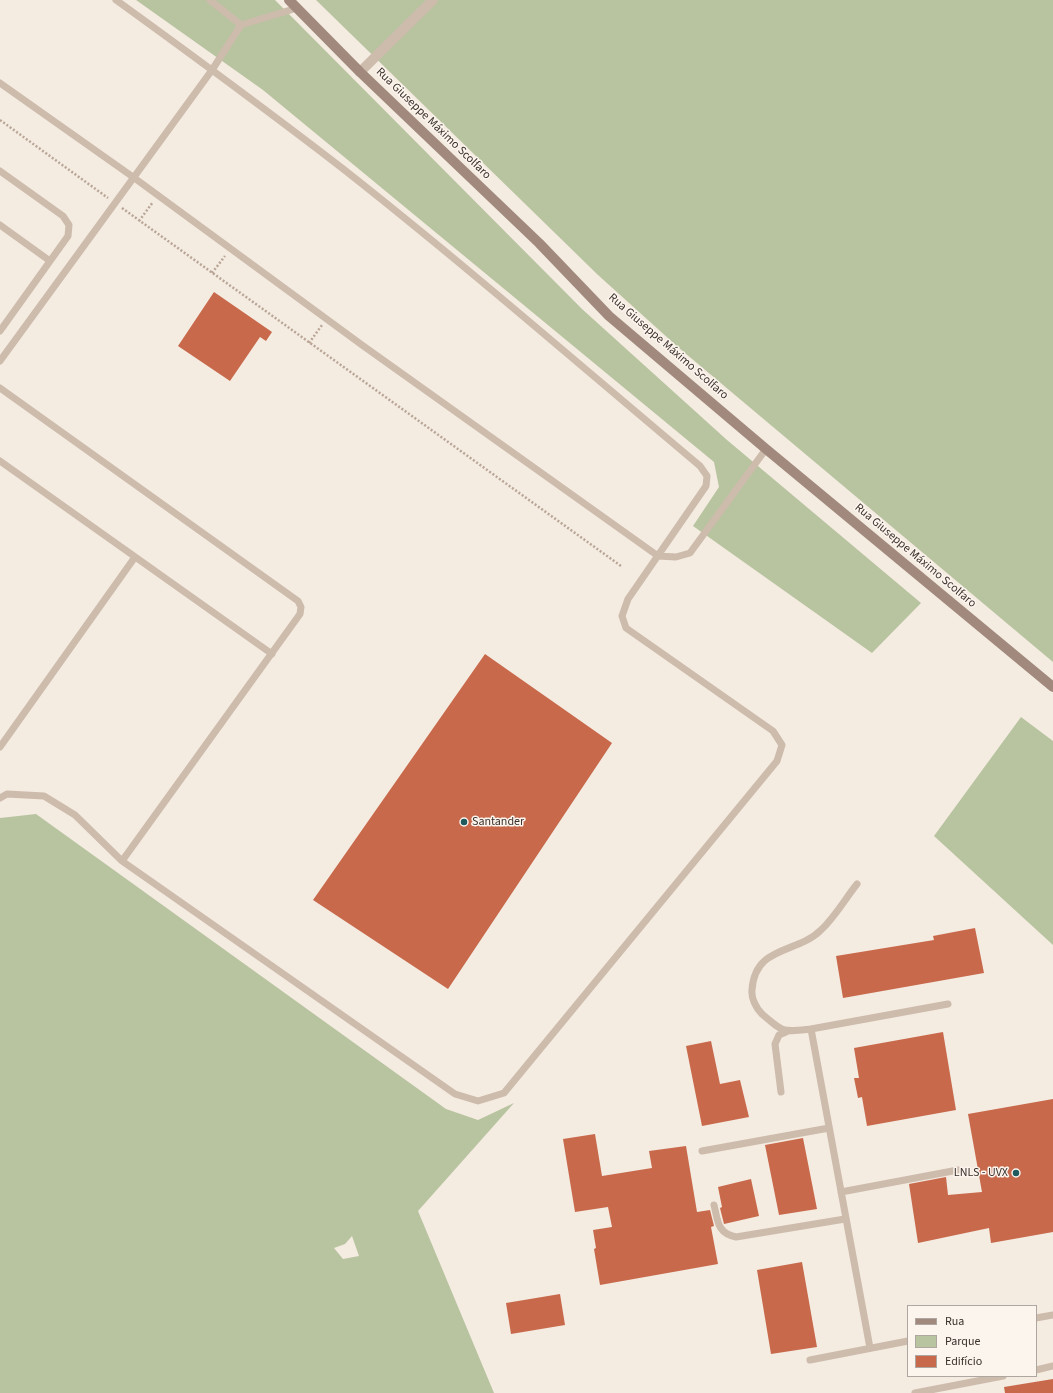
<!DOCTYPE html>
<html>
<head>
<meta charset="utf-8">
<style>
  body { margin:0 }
  #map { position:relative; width:1053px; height:1393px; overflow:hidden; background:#f4ebe1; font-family:"Source Sans 3",sans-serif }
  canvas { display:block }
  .legend { position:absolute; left:907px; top:1305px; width:130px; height:72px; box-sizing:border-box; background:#fbf5ee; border:1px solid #aea6a0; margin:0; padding:5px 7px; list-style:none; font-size:12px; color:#3b302b }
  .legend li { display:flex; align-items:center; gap:8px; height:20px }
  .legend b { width:20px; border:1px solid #aea6a0 }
</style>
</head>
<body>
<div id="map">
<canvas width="1053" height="1393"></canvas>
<ul class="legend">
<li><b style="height:5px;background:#a18a7d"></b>Rua</li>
<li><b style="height:11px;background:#b8c4a0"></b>Parque</li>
<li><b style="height:11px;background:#c8694b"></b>Edifício</li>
</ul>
</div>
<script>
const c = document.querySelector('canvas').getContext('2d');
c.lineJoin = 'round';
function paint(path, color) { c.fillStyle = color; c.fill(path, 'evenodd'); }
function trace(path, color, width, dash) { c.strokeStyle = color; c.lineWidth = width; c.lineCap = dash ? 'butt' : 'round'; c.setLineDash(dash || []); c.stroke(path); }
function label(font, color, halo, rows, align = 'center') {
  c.font = font + ' "Source Sans 3",sans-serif'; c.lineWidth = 3; c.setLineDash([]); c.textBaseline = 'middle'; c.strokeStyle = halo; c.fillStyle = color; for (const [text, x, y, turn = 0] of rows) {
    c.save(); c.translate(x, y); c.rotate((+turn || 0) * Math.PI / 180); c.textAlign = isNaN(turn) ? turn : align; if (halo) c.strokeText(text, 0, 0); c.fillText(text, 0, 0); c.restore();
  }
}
paint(new Path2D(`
  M136,0H275L582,309L727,440L921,603L872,653L693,526L719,487L714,462L263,90Z
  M316,0H1053V662L679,348L598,275Z
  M1021,717L1053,741V945L934,836Z
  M36,814L446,1109L478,1120L514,1103L418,1211L494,1393H0V818ZM352,1236L359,1256L343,1259L334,1248L345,1244Z`), '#b8c4a0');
paint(new Path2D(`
  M214,292L272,332L266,341L260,337L230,381L178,346Z
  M485,654L612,743L448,989L313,900Z
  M975,928L984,973L843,998L836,956L934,940L933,936Z
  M943,1032L956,1110L867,1126L862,1097L858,1098L854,1078H859L854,1048Z
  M711,1041L720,1084L740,1080L749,1117L702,1126L686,1046Z
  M1053,1099V1232L991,1243L989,1228L918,1243L909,1184L946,1177L948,1195L982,1192L968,1114Z
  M595,1134L602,1176L652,1168L649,1151L686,1146L697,1212L710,1210L714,1226L711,1227L718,1264L600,1285L594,1249L596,1248L593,1230L612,1227L608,1207L575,1212L563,1139Z
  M803,1138L817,1209L779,1215L765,1145Z
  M751,1179L759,1216L724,1224L720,1208L722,1207L718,1187Z
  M802,1262L817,1347L771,1354L757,1270Z
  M560,1294L565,1325L511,1334L506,1303Z
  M1053,1379V1393H1005L1004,1387Z`), '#c8694b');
trace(new Path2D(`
  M0,120L108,198
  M122,208L621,566
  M139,221L153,202
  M212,273L225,256
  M309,343L322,325`), '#b9a596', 2.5, [2, 2]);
trace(new Path2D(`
  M210,0L241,25L297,8
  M0,83L133,177L362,345L658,556L676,557L690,553L766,449
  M0,171L63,216L69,225L68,236L0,331
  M0,225L50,261
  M0,361L212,70L241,25
  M0,388L298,601L301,607L300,614L122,861
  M0,461L272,654
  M0,747L135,557
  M0,798L7,794L44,796L75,815L122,861L455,1094L478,1101L504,1093L777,761L782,745L773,731L626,628L622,616L628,599L706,486L707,476L700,466C581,366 464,264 342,168C268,111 192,55 116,0
  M857,884C845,899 835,917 821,930C797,954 755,945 752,990C751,998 756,1008 762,1014C784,1033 782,1032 811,1029L870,1348
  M811,1029L948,1004
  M781,1092L775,1044L779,1035L786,1032
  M702,1151L829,1128
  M841,1192L958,1170
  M714,1205C718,1221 717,1233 736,1237L845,1219
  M1036,1318L1053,1315
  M810,1360L908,1341
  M1036,1370L1053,1366
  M915,1393L1003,1376`), '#cdbbac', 7);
trace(new Path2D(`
  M360,72L433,0`), '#cdbbac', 10);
trace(new Path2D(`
  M289,0L360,72L539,243L609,316L766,449L1053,687`), '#a18a7d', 10);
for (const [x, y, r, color] of [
  [464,822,4,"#1f5a5e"],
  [1016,1173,4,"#1f5a5e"]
]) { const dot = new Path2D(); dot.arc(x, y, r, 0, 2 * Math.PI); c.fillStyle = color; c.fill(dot); trace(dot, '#fbf5ee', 1.5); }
label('12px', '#3b302b', '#fbf5ee', [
  ["Rua Giuseppe Máximo Scolfaro",433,124,44],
  ["Rua Giuseppe Máximo Scolfaro",668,347,41],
  ["Rua Giuseppe Máximo Scolfaro",915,556,40]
]);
label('12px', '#3b302b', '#fbf5ee', [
  ["Santander",472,822],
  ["LNLS - UVX",1008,1173,"right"]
], 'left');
</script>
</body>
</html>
